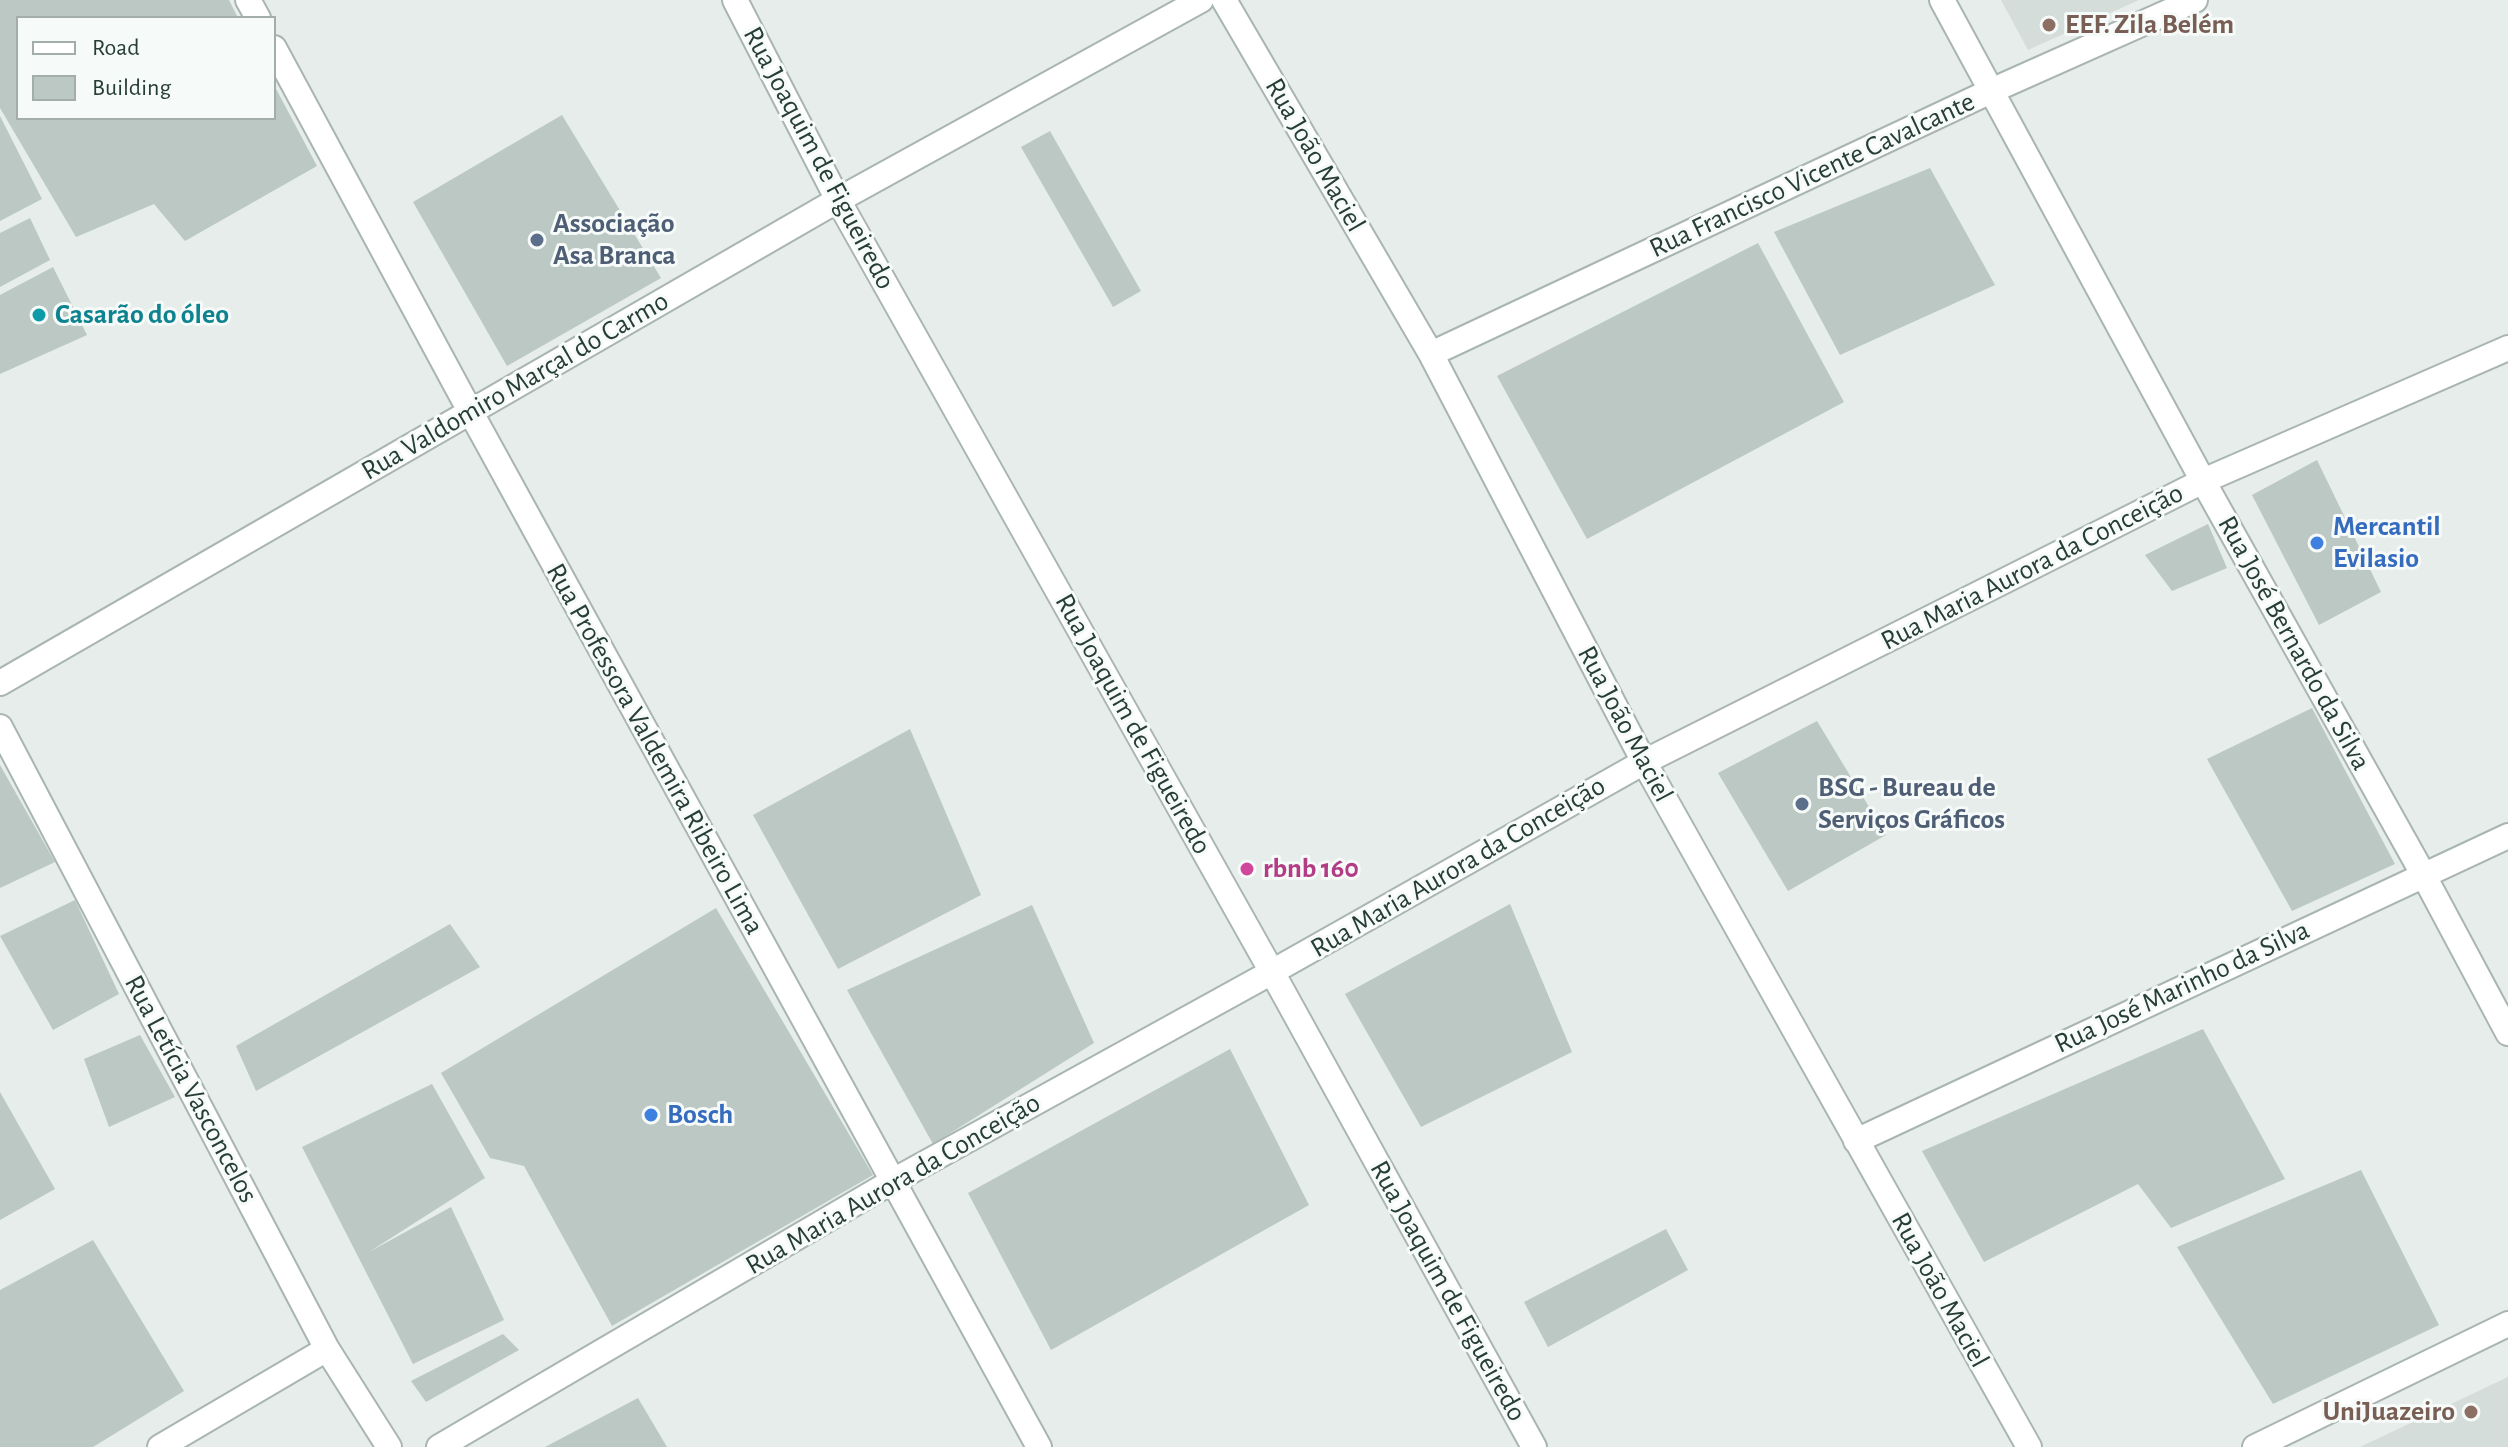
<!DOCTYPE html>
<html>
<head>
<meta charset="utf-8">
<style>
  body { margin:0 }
  #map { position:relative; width:2508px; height:1447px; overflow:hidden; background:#e6edea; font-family:"Alegreya Sans",sans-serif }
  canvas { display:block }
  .legend { position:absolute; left:16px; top:16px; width:260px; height:104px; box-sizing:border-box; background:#f6faf8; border:2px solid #a3aeab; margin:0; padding:10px 14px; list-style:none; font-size:24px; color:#273d37 }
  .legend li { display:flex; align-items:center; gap:16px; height:40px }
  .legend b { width:40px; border:2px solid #a3aeab }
</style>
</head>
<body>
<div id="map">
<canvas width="2508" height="1447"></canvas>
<ul class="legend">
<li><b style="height:10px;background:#fff"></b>Road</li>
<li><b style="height:22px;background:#bbc8c3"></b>Building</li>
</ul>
</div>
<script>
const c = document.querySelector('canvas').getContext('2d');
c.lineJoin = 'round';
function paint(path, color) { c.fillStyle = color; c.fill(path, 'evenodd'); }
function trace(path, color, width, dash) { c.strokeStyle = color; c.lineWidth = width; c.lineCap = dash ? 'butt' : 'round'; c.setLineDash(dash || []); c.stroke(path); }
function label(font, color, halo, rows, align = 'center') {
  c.font = font + ' "Alegreya Sans",sans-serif'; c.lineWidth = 6; c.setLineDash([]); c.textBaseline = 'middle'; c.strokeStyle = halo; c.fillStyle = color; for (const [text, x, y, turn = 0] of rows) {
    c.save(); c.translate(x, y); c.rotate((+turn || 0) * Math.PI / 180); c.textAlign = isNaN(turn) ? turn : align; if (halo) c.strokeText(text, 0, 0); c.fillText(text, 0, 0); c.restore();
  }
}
paint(new Path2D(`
  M2001,0H2139L2028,50Z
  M2508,1377V1447H2360Z`), '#d4ddd9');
paint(new Path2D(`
  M0,0H229L238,18H18V118H274V85L317,166L185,241L154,204L76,237L0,108Z
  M562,115L661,278L507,366L413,202Z
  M0,116L42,199L0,221Z
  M1050,131L1141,291L1113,307L1021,147Z
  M1930,168L1995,285L1840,355L1774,232Z
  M30,218L50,260L0,287V233Z
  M1758,243L1844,402L1587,539L1497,376Z
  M53,267L87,335L0,374V295Z
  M2317,460L2381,592L2319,625L2252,495Z
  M2208,524L2227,568L2172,591L2145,555Z
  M2312,708L2395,864L2292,911L2207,759Z
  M1817,721L1886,835L1788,891L1718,773Z
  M910,729L981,895L838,969L753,815Z
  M0,765L55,862L0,888Z
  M75,900L119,994L53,1030L0,936Z
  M1510,904L1572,1052L1421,1127L1345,994Z
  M1032,905L1094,1043L933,1144L847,990Z
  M716,908L873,1175L612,1326L524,1166L490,1158L441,1073Z
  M450,924L480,967L256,1091L236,1046Z
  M2203,1029L2285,1179L2171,1228L2138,1184L1984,1262L1922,1151Z
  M140,1035L175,1097L109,1127L84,1059Z
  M1230,1049L1309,1205L1051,1350L968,1193Z
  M432,1084L485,1178L369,1252L451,1207L504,1320L413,1364L302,1147Z
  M0,1092L55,1189L0,1220Z
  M2361,1170L2439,1325L2273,1404L2177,1247Z
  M1666,1229L1688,1270L1548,1347L1524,1302Z
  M93,1240L184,1391L93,1447H0V1290Z
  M503,1334L519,1350L426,1402L411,1381Z
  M638,1398L667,1447H545Z`), '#bbc8c3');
const street = new Path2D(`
  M248,0L258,18
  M735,0L838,200L1272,972L1534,1447
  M1224,0L1431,354L1644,762L2029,1447
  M1942,0L2203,481L2423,874L2508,1033
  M274,48L470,411L1039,1447
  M1431,354L1991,91L2195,0
  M0,683L838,200L1201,0
  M0,727L327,1349L389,1447
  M1856,1141L2508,836
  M160,1447L327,1349
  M439,1447L893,1181L1272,972L1644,762L2203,481L2508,348
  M2255,1447L2508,1324`);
trace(street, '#a9b5b1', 28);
trace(street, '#fff', 24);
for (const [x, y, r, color] of [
  [2049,25,8,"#8d6e63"],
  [537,240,8,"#5c6f8a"],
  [39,315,8,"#0f9aa8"],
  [2317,543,8,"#3f7fe0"],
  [1802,804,8,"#5c6f8a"],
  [1247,869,8,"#d1479c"],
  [651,1115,8,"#3f7fe0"],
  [2471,1412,8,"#8d6e63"]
]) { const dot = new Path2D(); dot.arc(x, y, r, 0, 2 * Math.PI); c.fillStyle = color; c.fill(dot); trace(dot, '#f6faf8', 3); }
label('bold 28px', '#785e54', '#f6faf8', [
  ["EEF. Zila Belém",2065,25],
  ["UniJuazeiro",2455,1412,"right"]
], 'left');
label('28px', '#273d37', '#f6faf8', [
  ["Rua João Maciel",1315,155,60],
  ["Rua Joaquim de Figueiredo",819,158,62],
  ["Rua Francisco Vicente Cavalcante",1812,175,-25],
  ["Rua Valdomiro Marçal do Carmo",515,386,-30],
  ["Rua Maria Aurora da Conceição",2032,567,-27],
  ["Rua José Bernardo da Silva",2294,643,61],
  ["Rua Joaquim de Figueiredo",1133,724,61],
  ["Rua João Maciel",1625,724,62],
  ["Rua Professora Valdemira Ribeiro Lima",655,749,61],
  ["Rua Maria Aurora da Conceição",1458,867,-30],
  ["Rua José Marinho da Silva",2182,987,-25],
  ["Rua Letícia Vasconcelos",191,1089,62],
  ["Rua Maria Aurora da Conceição",893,1184,-30],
  ["Rua João Maciel",1940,1290,61],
  ["Rua Joaquim de Figueiredo",1448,1291,61]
]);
label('bold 28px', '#4e5e75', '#f6faf8', [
  ["Associação",553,224],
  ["Asa Branca",553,256],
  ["BSG - Bureau de",1818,788],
  ["Serviços Gráficos",1818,820]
], 'left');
label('bold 28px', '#0d838f', '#f6faf8', [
  ["Casarão do óleo",55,315]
], 'left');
label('bold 28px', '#366cbe', '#f6faf8', [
  ["Mercantil",2333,527],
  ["Evilasio",2333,559],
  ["Bosch",667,1115]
], 'left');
label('bold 28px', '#b23c85', '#f6faf8', [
  ["rbnb 160",1263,869]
], 'left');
</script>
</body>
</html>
